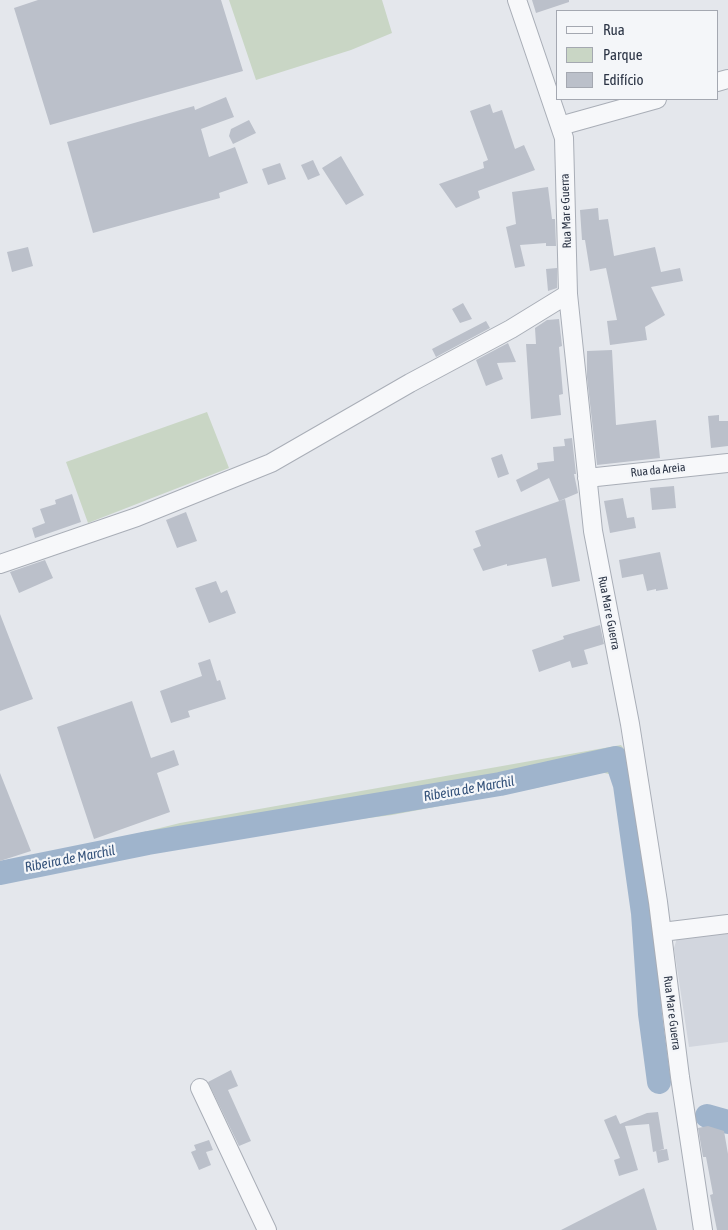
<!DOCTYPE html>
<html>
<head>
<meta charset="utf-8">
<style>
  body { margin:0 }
  #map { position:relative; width:728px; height:1230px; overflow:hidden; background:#e4e7ec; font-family:"Asap Condensed",sans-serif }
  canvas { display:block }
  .legend { position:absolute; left:556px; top:10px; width:162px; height:90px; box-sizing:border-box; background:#f4f6f9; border:1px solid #a4a8b1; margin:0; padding:6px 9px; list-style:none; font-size:15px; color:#2b3445 }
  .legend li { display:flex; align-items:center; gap:10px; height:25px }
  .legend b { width:25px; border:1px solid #a4a8b1 }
</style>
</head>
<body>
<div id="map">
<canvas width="728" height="1230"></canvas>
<ul class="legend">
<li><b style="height:6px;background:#f7f8fa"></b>Rua</li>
<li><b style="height:14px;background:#c9d6c5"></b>Parque</li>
<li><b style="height:14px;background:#bbc0ca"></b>Edifício</li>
</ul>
</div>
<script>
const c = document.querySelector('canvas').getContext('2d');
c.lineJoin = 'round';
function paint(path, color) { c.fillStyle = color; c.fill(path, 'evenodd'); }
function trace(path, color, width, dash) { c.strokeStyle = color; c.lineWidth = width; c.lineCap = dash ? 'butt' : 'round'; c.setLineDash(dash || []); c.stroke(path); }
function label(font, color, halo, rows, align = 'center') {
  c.font = font + ' "Asap Condensed",sans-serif'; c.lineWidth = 4.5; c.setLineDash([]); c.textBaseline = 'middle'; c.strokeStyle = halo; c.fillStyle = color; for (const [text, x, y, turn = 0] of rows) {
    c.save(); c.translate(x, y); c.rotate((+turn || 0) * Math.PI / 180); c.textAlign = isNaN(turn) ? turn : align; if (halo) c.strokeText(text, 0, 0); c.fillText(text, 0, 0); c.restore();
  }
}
paint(new Path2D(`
  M728,929V1042L689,1047L674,948L677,938Z`), '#d2d6de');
paint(new Path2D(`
  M229,0H382L392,33L351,50L256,80Z
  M207,412L229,468L88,523L66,462Z
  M621,745L627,753L631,770L613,775L600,772L536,788L392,815L260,832L84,864L0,884V865L36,859L180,823Z`), '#c9d6c5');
trace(new Path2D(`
  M0,873L148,843L500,784L616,758L625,785L643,913L650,1014L659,1082
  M707,1116L728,1122`), '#9fb4cc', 24);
paint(new Path2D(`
  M38,0H221L243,71L50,125L14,8Z
  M532,0H569V2L536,13Z
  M226,97L234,117L201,129L209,157L235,147L248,183L219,193L220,198L93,233L67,142L194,106L195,110Z
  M490,104L493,113L502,110L515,149L524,145L535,170L478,191L480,198L456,208L439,184L484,168L483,162L488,160L470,111Z
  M249,120L256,133L233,144L229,136L231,129Z
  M341,156L364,195L346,205L322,168Z
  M313,160L320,175L308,180L301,165Z
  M280,163L286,179L268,185L262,169Z
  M548,187L552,219H555L556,246H546V243L520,245L525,266L515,268L506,227L516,224L512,192Z
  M598,208L599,220L608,219L614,256L655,247L661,272L680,268L683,281L651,287L665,315L645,327L647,340L610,345L607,321L617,320L606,268L590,271L585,240H582L580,210Z
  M28,247L33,266L12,272L7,252Z
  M557,268V288L548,291L546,269Z
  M463,303L472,319L460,323L452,309Z
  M559,319L562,346L559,347L563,394L559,395L561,415L531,419L526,344H536L535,328L547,320Z
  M486,321L490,328L436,357L432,349Z
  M508,343L516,362L497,363L503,379L486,386L476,360Z
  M612,350L616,425L656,420L660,458L597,465L587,377V351Z
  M719,415V421H728V446L711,448L708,416Z
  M572,438L576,474H574L578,493L559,501L549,478L521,492L516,480L538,469L537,463L554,461L553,447L565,446L564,439Z
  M502,454L509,474L498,478L491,458Z
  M674,486L676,508L652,510L650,488Z
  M72,494L81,522L35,538L32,528L45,523L40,509L56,504L55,500Z
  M623,498L627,518L634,517L636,528L610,533L604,501Z
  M565,499L580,581L552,587L546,558L507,566V564L483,571L473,549L481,546L475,531Z
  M186,512L197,541L177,548L166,520Z
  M660,552L668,589L656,591V589L647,591L643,574L622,578L619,560Z
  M45,560L53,578L19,593L10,572Z
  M216,581L221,593L227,590L236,613L209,623L195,588Z
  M0,614L33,699L0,711Z
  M600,625L604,644L584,650L588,664L572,668L570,661L539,672L532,650L564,639L563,636Z
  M210,659L217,681L220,680L226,699L188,711L190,717L171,723L160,691L202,676L198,663Z
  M132,701L151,758L174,750L179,765L157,773L170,812L94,839L57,727Z
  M0,773L31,851L0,861Z
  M231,1070L238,1086L228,1090L251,1141L239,1146L208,1082Z
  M658,1112L664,1149L653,1152L649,1124L625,1126L638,1170L619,1176L614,1160L620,1158L604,1120L616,1115L620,1124L647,1113Z
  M708,1126L724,1131L728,1154V1230H717L710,1195L713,1194L706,1157H703L698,1128Z
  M209,1140L213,1150L206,1152L211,1165L199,1170L191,1152L196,1150L194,1145Z
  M667,1149L669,1160L658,1163L656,1151Z
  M644,1188L657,1230H561L618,1201Z`), '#bbc0ca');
const minor = new Path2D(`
  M517,0L564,138L568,294L593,531L630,724L658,902L680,1077L703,1230
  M717,82L728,79
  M560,126L657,99
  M587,478L728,463
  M0,564L137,517L271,463L410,383L511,329L568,294
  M662,932L728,924
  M200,1088L267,1230`);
trace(minor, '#a9aeb7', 20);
trace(minor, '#f7f8fa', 18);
label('12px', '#2b3445', '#f4f6f9', [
  ["Rua Mar e Guerra",566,211,-92],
  ["Rua da Areia",658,470,-6],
  ["Rua Mar e Guerra",609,613,79],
  ["Rua Mar e Guerra",672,1013,83]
]);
label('italic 14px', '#34527a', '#f4f6f9', [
  ["Ribeira de Marchil",469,789,-10],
  ["Ribeira de Marchil",70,859,-11]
]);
</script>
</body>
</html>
